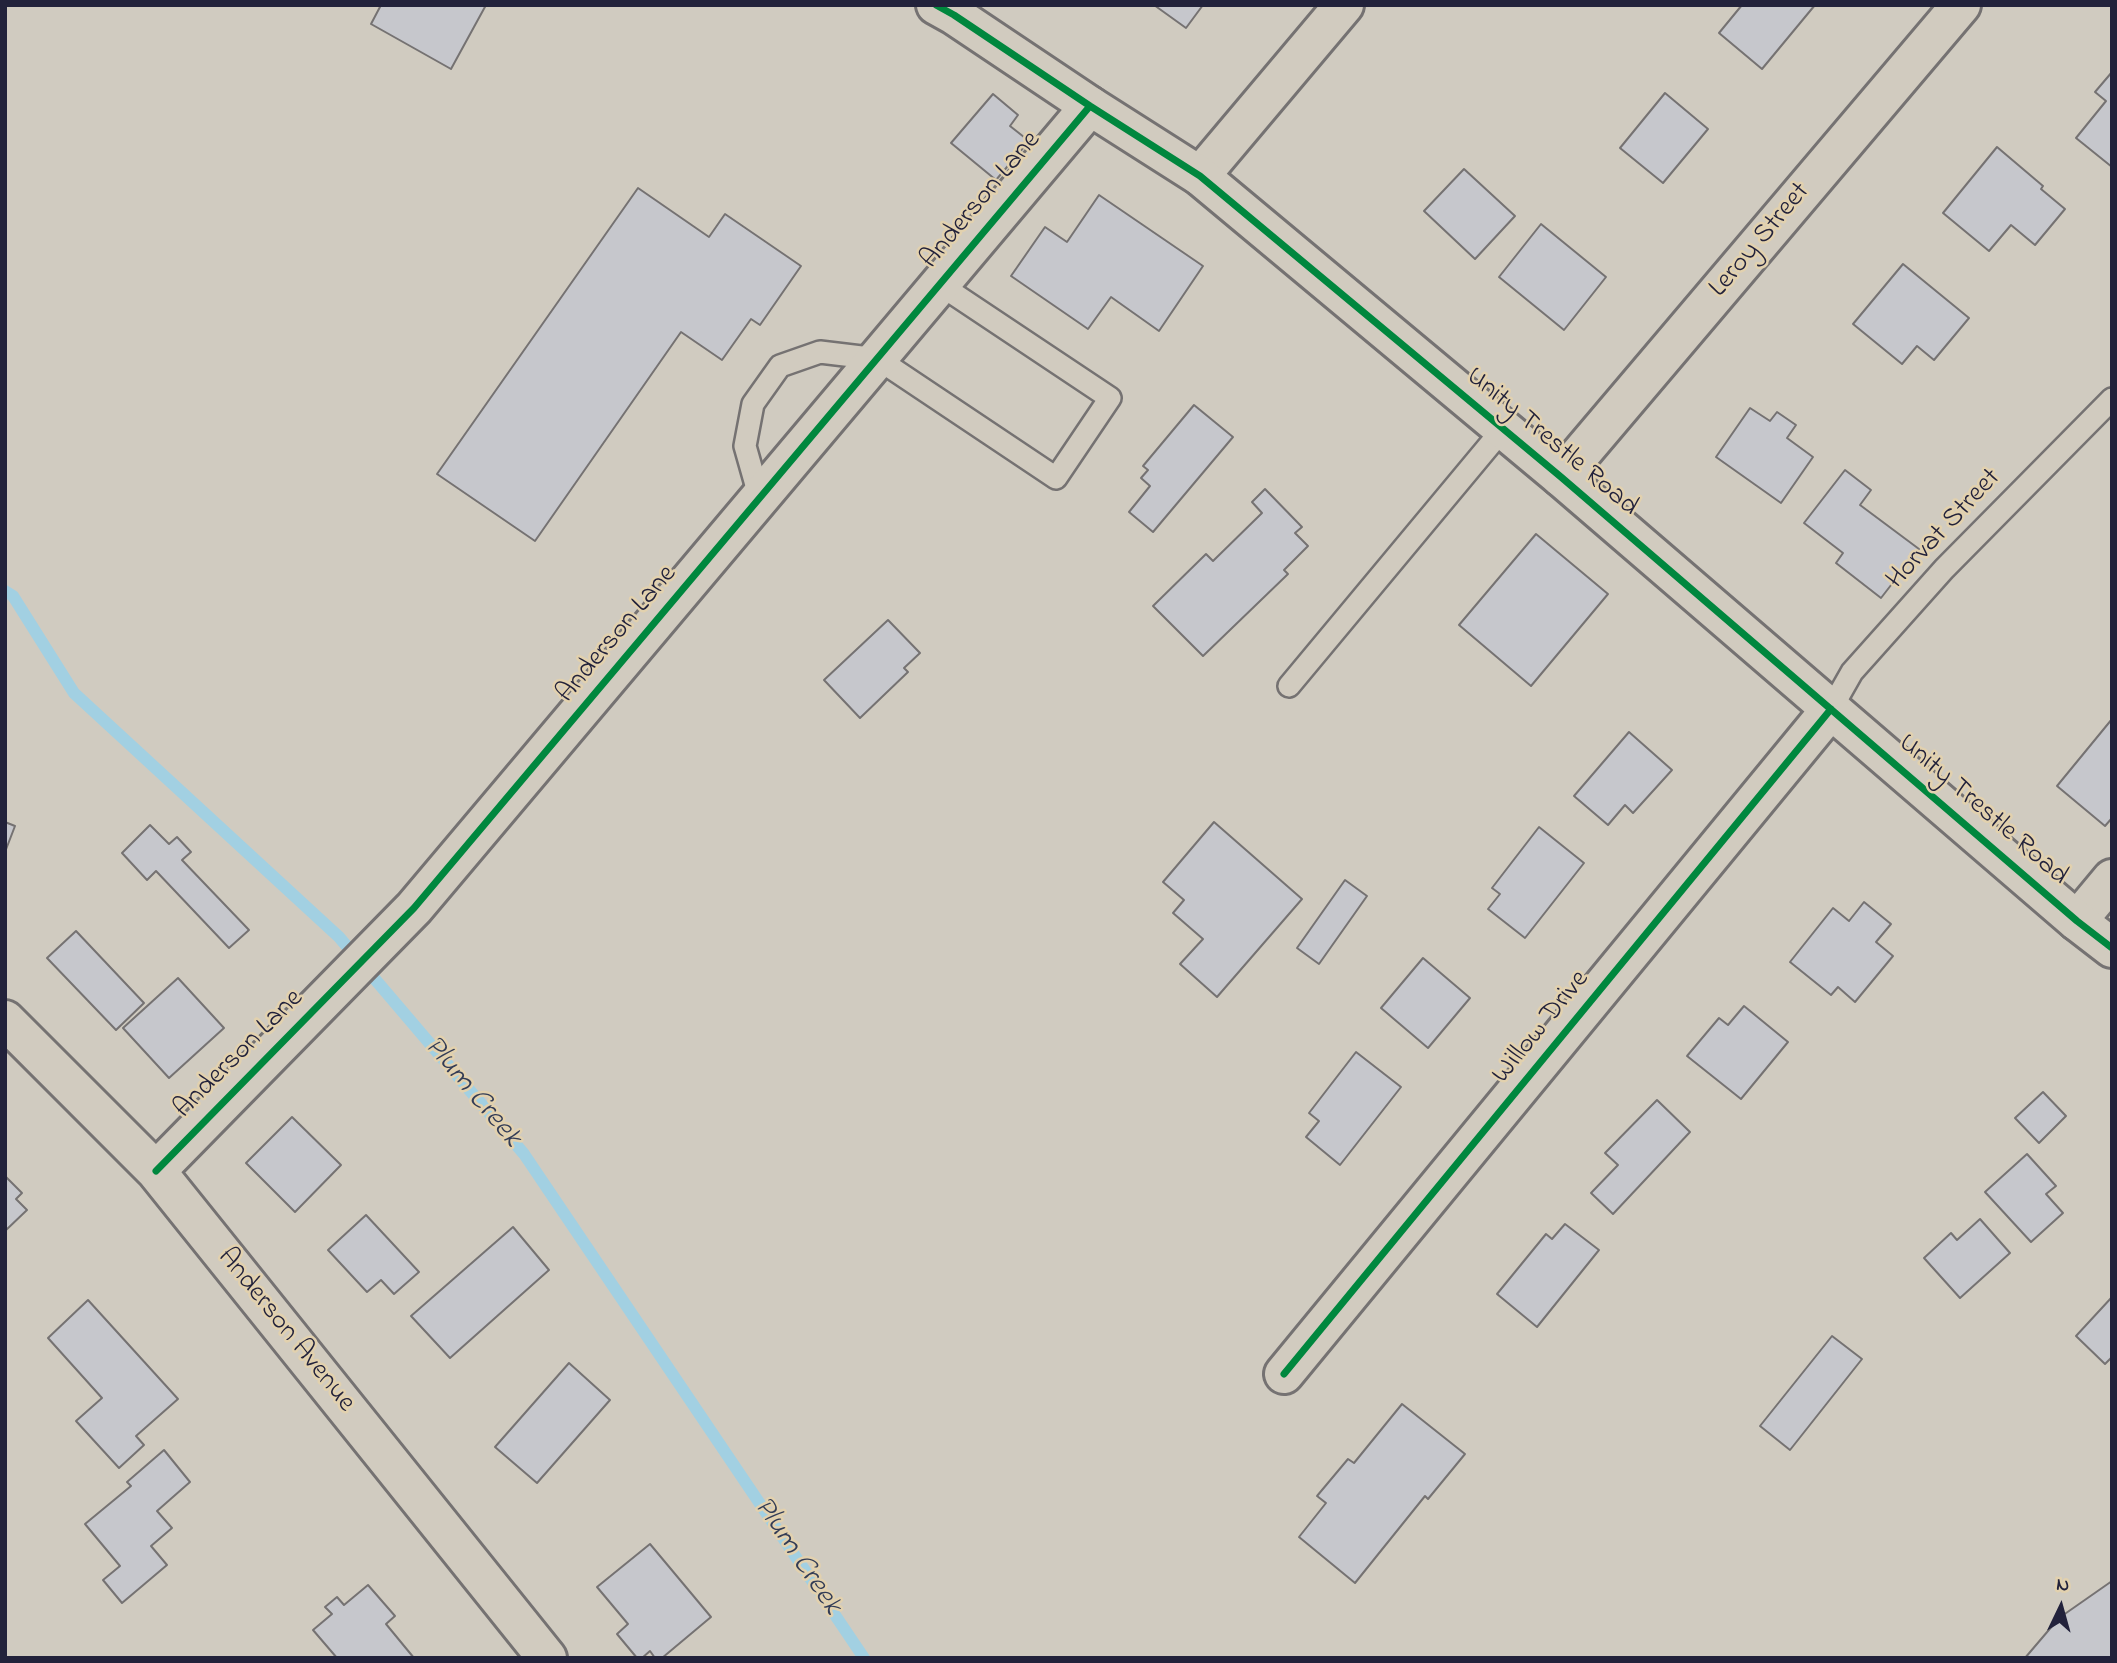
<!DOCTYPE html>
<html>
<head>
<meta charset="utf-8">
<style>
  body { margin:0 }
  #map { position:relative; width:2117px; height:1663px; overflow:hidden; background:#d0cbc0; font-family:"Indie Flower",sans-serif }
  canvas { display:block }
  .frame { position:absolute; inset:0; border:7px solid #22223b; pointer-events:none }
  .north { position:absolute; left:2026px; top:1572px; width:70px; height:70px; -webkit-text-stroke:5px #e2d1ae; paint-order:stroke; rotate:5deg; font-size:19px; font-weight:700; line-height:28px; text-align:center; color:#22223b }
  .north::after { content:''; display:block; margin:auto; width:24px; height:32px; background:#22223b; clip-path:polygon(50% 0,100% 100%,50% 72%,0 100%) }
</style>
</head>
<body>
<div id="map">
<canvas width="2117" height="1663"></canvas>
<div class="frame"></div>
<div class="north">N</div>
</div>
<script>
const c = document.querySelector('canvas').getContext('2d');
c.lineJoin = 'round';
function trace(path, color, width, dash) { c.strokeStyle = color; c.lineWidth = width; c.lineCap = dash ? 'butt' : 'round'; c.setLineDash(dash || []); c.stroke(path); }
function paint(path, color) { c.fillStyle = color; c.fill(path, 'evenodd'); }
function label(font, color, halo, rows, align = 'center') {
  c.font = font + ' "Indie Flower",sans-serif'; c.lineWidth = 5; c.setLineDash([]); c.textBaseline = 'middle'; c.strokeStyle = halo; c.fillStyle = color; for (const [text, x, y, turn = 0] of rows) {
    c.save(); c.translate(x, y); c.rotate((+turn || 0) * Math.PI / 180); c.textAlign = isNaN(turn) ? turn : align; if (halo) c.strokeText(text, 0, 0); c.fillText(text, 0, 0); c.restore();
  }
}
trace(new Path2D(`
  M5,591L13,596L74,693L339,937L524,1154L864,1658`), '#a2d0e2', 12);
const building = new Path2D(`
  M381,5H486L451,69L371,24Z
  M1154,5H1203L1186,28Z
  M1742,5H1815L1762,69L1719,33Z
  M2112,72V167L2076,138L2106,101L2095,92Z
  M1665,93L1708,129L1663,183L1620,148Z
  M993,94L1018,115L1010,126L1029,141L996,180L951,143Z
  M1997,147L2043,186L2041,189L2065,209L2035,245L2011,225L1989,251L1943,213Z
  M1464,169L1515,216L1475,259L1424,211Z
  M638,188L709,237L725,214L801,266L760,325L751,319L722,360L681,332L535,541L437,474Z
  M1099,195L1203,266L1159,331L1111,297L1088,329L1011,276L1045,227L1067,242Z
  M1541,224L1606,277L1564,330L1499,277Z
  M1903,264L1969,318L1934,360L1917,346L1902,364L1853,324Z
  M1194,405L1233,437L1153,532L1129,512L1150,486L1141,478L1148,470L1143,466Z
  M1750,408L1770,421L1777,412L1796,425L1787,438L1813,457L1781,503L1716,457Z
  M1845,470L1871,490L1860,505L1919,549L1881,598L1836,563L1843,553L1804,523Z
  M1265,489L1302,527L1295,533L1308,546L1284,570L1288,574L1203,656L1153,606L1206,554L1213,561L1262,513L1252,502Z
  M1536,534L1608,594L1531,686L1459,625Z
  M888,620L920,653L904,668L908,672L860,718L824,680Z
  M2112,719V818L2105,826L2057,786Z
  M1629,732L1672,770L1633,813L1625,805L1608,825L1574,796Z
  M5,822L15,826L5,852Z
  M1214,822L1302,899L1217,997L1180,964L1203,939L1173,913L1184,900L1163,882Z
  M150,825L169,844L177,837L191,852L182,860L249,930L229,948L156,871L147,880L122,853Z
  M1539,827L1584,863L1525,938L1488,909L1500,894L1492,888Z
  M1345,880L1367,896L1319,964L1297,948Z
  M1864,902L1891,924L1876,942L1893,956L1855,1002L1838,987L1831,995L1790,962L1833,908L1849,921Z
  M76,931L144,1003L116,1030L47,958Z
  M1423,958L1470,998L1428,1048L1381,1008Z
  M178,978L224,1028L169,1078L123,1028Z
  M1744,1006L1788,1042L1741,1099L1687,1056L1719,1018L1728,1025Z
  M1356,1052L1401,1087L1340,1165L1306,1137L1319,1121L1309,1113Z
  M2043,1092L2066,1116L2039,1143L2015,1118Z
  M1657,1100L1690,1132L1613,1214L1591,1193L1618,1165L1605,1153Z
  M292,1117L341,1165L295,1212L246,1163Z
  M2027,1154L2056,1186L2046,1194L2063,1213L2031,1242L1985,1192Z
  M5,1176L22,1193L16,1199L27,1210L5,1231Z
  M366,1215L419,1272L394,1294L381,1280L367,1292L328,1250Z
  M1980,1219L2010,1253L1960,1298L1924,1258L1951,1233L1957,1240Z
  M1565,1224L1599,1250L1537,1327L1497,1294L1546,1234L1552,1239Z
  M513,1227L549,1270L450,1358L411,1316Z
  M2112,1297V1357L2105,1364L2076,1336Z
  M88,1300L178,1399L136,1436L144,1445L119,1468L76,1421L102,1398L48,1338Z
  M1832,1336L1862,1359L1790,1450L1760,1426Z
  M569,1363L610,1400L537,1483L495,1447Z
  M1402,1404L1465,1454L1428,1499L1425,1496L1355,1583L1299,1537L1326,1503L1317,1496L1348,1459L1354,1463Z
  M164,1450L190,1482L157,1511L172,1528L151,1546L167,1565L122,1603L103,1580L120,1566L85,1524L131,1486L127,1482Z
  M650,1544L711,1617L662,1658H655L650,1651L642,1658H637L617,1634L628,1624L597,1587Z
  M2112,1581V1658H2025L2059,1618Z
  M368,1585L395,1616L386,1624L414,1658H337L313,1630L332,1614L325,1607L337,1597L344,1605Z`);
paint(building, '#c6c7cc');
trace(building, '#757272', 2);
const service = new Path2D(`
  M760,499L745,446L753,404L780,366L820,352L878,359L1056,478L1110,398L939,284
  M1289,686L1503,429
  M1831,709L1852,672L1944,569L2112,399`);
const minor = new Path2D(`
  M1200,176L1344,5
  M1561,477L1961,5
  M2077,921L2112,879
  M5,1020L156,1171L547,1658
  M156,1171L414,908L1090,106
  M1284,1374L1831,709`);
const tertiary = new Path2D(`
  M936,5L954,15L1090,106L1200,176L1561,477L2077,921L2112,948`);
trace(service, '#757272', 26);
trace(minor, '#757272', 44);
trace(tertiary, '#757272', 44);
trace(service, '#d1cbbf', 21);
trace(minor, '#d1cbbf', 38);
trace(tertiary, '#d1cbbf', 38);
trace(new Path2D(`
  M936,5L954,15L1090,106L1200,176L1561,477L2077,921L2112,948
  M156,1171L414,908L1090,106
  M1284,1374L1831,709`), '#00873e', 7);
label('28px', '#22223b', '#e2d1ae', [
  ["Anderson Lane",982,201,-50],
  ["Leroy Street",1761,241,-50],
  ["Unity Trestle Road",1551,443,40],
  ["Horvat Street",1945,530,-47],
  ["Anderson Lane",618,635,-50],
  ["Unity Trestle Road",1982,811,41],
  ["Willow Drive",1542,1028,-51],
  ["Anderson Lane",240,1055,-45],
  ["Anderson Avenue",285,1331,51]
]);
label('italic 30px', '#323c56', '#e2d1ae', [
  ["Plum Creek",471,1093,50],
  ["Plum Creek",796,1557,56]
]);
</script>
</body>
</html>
